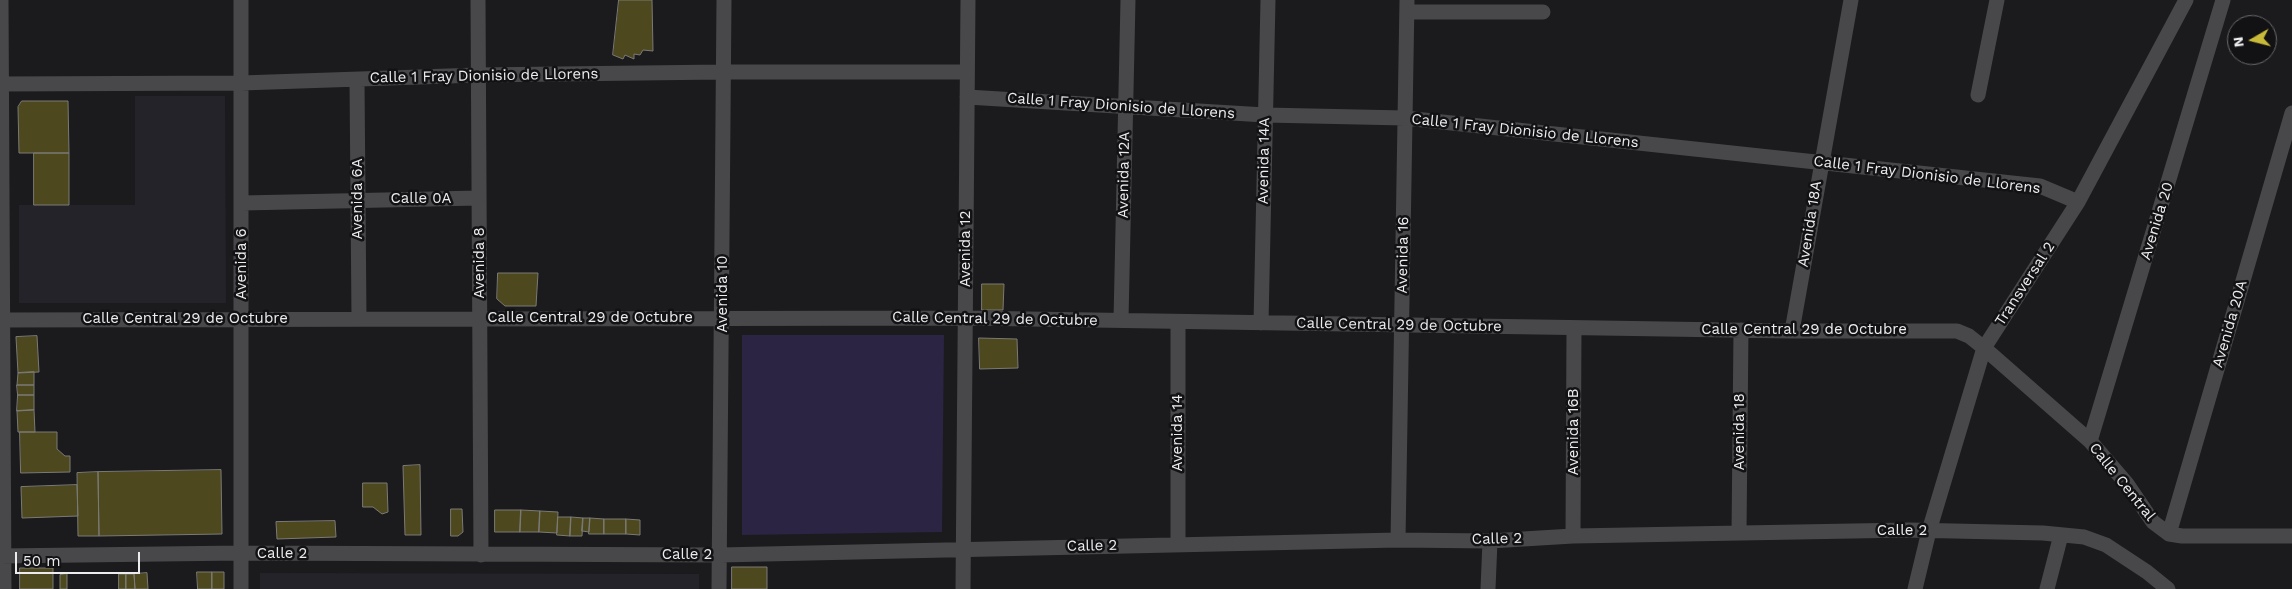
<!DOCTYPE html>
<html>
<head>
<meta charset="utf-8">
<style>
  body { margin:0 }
  #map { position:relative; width:2292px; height:589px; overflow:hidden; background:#1b1b1d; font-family:"Work Sans",sans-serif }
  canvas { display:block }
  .north { position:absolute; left:2227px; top:15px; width:50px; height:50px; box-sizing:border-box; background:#121214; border:1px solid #69696b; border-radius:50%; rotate:262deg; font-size:14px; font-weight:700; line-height:20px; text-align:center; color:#ececee }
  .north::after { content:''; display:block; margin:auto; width:18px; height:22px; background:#caba3a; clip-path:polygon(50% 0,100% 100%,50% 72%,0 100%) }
  .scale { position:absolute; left:15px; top:552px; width:125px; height:22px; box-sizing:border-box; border:2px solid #ececee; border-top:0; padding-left:6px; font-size:15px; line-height:18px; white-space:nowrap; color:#ececee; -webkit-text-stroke:4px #121214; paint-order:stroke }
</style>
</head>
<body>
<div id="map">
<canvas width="2292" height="589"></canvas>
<div class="north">N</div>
<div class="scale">50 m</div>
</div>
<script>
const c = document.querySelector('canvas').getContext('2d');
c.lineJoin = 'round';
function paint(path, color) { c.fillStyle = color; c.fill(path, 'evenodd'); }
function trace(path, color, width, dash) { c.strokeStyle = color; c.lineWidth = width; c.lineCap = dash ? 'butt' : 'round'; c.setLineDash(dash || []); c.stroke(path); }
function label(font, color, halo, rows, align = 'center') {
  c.font = font + ' "Work Sans",sans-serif'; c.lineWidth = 5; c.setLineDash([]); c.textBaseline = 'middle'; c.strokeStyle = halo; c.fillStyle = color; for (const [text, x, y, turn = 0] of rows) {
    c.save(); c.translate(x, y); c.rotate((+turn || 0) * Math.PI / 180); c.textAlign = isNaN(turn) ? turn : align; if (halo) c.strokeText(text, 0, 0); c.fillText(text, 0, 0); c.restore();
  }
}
paint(new Path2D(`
  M135,96H225L226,303H19V205H135Z
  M260,573L699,574V589H260Z`), '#24232a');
paint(new Path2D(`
  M742,335H944L942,532L742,535Z`), '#2b2443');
const building = new Path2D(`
  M619,0H652L653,51L643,50L640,55L634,54V59L625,55L623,59L613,55Z
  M22,101H68L69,153H19L18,107Z
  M34,153H69V205H34Z
  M498,273H538L536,306H505L497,299Z
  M982,284H1004L1003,310H982Z
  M37,336L39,372L18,373L16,337Z
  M979,338L1017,339L1018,368L980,369Z
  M34,372V385H17L18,373Z
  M17,385H34V395H18Z
  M18,395H34V410L17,411Z
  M34,410L35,432H18L17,411Z
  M20,432H57V449L65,456H70V472L21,473Z
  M420,465L421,535H405L403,466Z
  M221,470L222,534L99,536L98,472Z
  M98,472L99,536H78L77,473Z
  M363,483H387L388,512L382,514L373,507H363Z
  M77,485L78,516L22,518L21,487Z
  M451,509H462L463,532L458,536H451Z
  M495,510H521L520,532H495Z
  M521,510L540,511L539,532H520Z
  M540,511L558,512L557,533L539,532Z
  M558,517H571L570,536L557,535Z
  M571,517L583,518L582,536H570Z
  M583,518H590L589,532L582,531Z
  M590,518L604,519V534H589Z
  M604,519H626V534H604Z
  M626,519L640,520V535L626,534Z
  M335,521L336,537L277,539L276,522Z
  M732,567H767V589H732Z
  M20,568H53V589H20Z
  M197,572H212V589H198Z
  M212,572H224V589H212Z
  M147,573L148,589H135L134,574Z
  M67,574V589H60V575Z
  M119,574H126V589H119Z
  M126,574H134L135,589H126Z`);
paint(building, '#4e481e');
trace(building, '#7a7a77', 1);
trace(new Path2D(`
  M1,0L4,589
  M241,0V589
  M478,0L481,555
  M1407,12H1543
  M357,80L359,319
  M0,84L241,83L478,75L722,72H967
  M1978,95L1997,0
  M967,97L1265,115L1405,118L2040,186L2078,202
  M242,203L479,198
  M0,320L965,318L1792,331H1957L1969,336L1984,348L2090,441L2127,484L2153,522L2169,534L2182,536H2292
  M1121,320L1128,0
  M1178,322V544
  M1261,323L1268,0
  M1792,331L1851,0
  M2090,441L2223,0
  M1739,533L1741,330
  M2169,534L2292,113
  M1573,536L1574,328
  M1398,540L1407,0
  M0,556L241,553L720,555L1398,540L1490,541L1573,536L1909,530L2043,533L2084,537L2106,545L2147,572L2168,589
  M719,589L724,0
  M963,589L968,0
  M1488,589L1490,541
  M1915,589L1929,531L1984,348L2078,202L2186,0
  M2047,589L2061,535`), '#48484b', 15);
label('15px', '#ececee', '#121214', [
  ["Calle 1 Fray Dionisio de Llorens",484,76,-1],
  ["Calle 1 Fray Dionisio de Llorens",1121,106,4],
  ["Calle 1 Fray Dionisio de Llorens",1525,131,6],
  ["Avenida 14A",1264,161,-89],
  ["Avenida 12A",1124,175,-89],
  ["Calle 1 Fray Dionisio de Llorens",1927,175,7],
  ["Avenida 6A",358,199,-90],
  ["Calle 0A",421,199],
  ["Avenida 20",2157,221,-73],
  ["Avenida 18A",1810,224,-81],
  ["Avenida 12",966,249,-90],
  ["Avenida 16",1403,255,-89],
  ["Avenida 8",480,263,-90],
  ["Avenida 6",242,264,-90],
  ["Transversal 2",2025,284,-57],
  ["Avenida 10",723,294,-90],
  ["Calle Central 29 de Octubre",590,318],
  ["Calle Central 29 de Octubre",185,319],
  ["Calle Central 29 de Octubre",995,319,1],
  ["Avenida 20A",2230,324,-74],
  ["Calle Central 29 de Octubre",1399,325,1],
  ["Calle Central 29 de Octubre",1804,330],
  ["Avenida 16B",1574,432,-90],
  ["Avenida 18",1740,432,-90],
  ["Avenida 14",1178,433,-90],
  ["Calle Central",2122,482,51],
  ["Calle 2",1902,531],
  ["Calle 2",1497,539,-1],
  ["Calle 2",1092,546,-1],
  ["Calle 2",282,554],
  ["Calle 2",687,555]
]);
</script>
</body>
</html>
